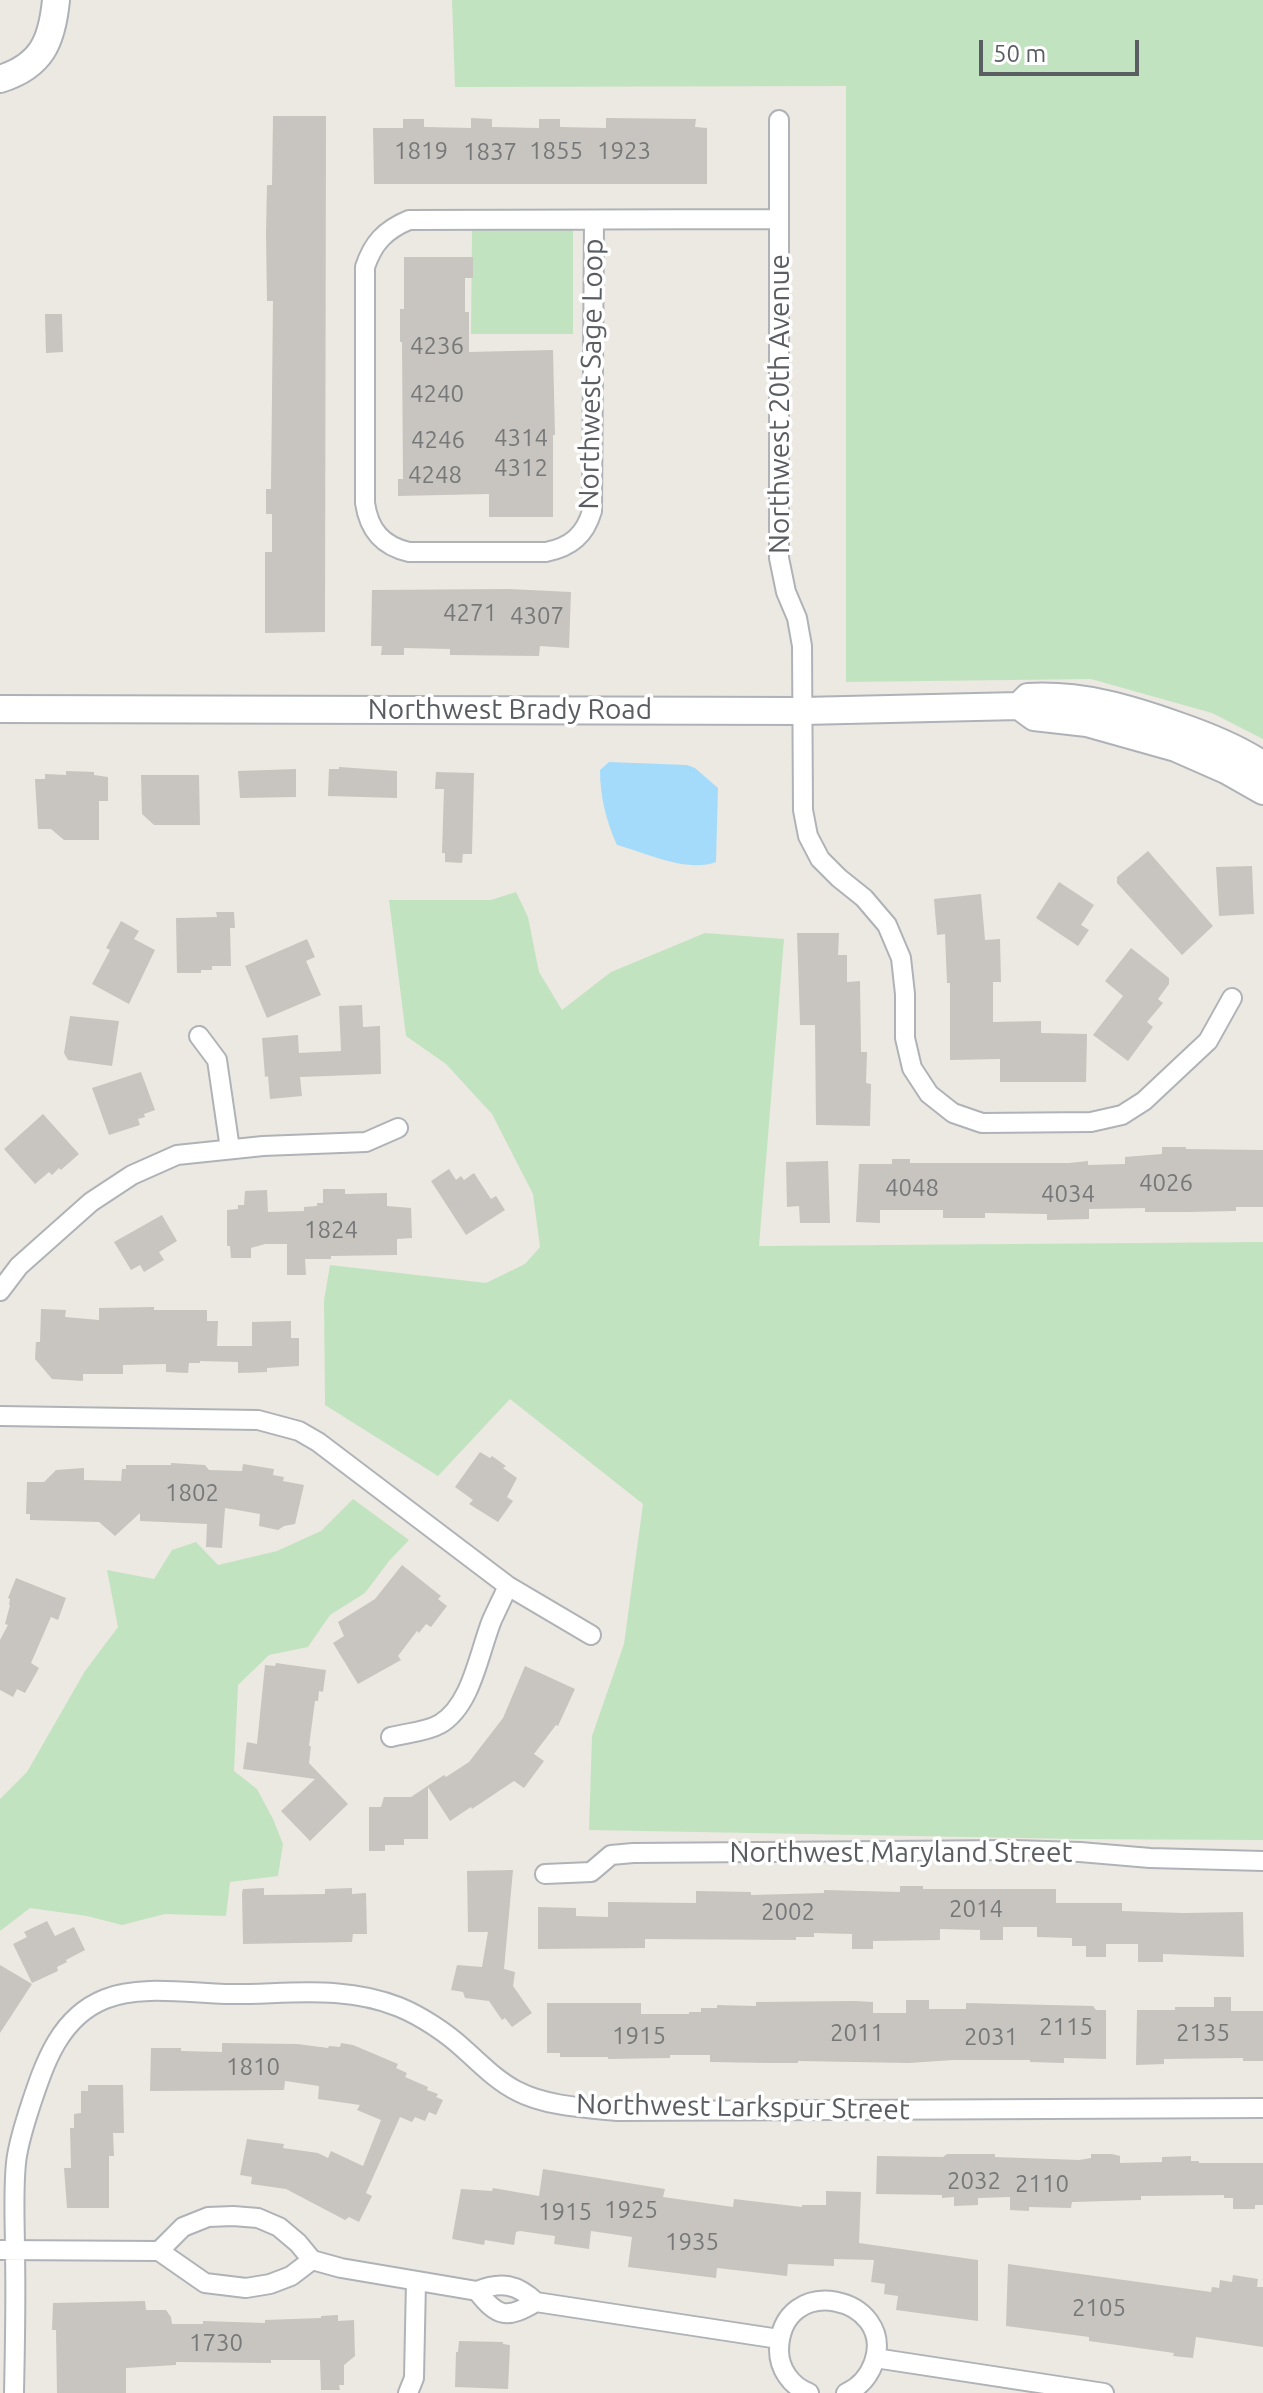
<!DOCTYPE html>
<html>
<head>
<meta charset="utf-8">
<style>
  body { margin:0 }
  #map { position:relative; width:1263px; height:2393px; overflow:hidden; background:#ece9e2; font-family:Ubuntu,sans-serif }
  canvas { display:block }
  .scale { position:absolute; left:979px; top:40px; width:160px; height:36px; box-sizing:border-box; border:4px solid #5a5e62; border-top:0; padding-left:10px; font-size:24px; line-height:28px; white-space:nowrap; color:#5a5e62; -webkit-text-stroke:6px #fff; paint-order:stroke }
</style>
</head>
<body>
<div id="map">
<canvas width="1263" height="2393"></canvas>
<div class="scale">50 m</div>
</div>
<script>
const c = document.querySelector('canvas').getContext('2d');
c.lineJoin = 'round';
function paint(path, color) { c.fillStyle = color; c.fill(path, 'evenodd'); }
function trace(path, color, width, dash) { c.strokeStyle = color; c.lineWidth = width; c.lineCap = dash ? 'butt' : 'round'; c.setLineDash(dash || []); c.stroke(path); }
function label(font, color, halo, rows, align = 'center') {
  c.font = font + ' Ubuntu,sans-serif'; c.lineWidth = 7; c.setLineDash([]); c.textBaseline = 'middle'; c.strokeStyle = halo; c.fillStyle = color; for (const [text, x, y, turn = 0] of rows) {
    c.save(); c.translate(x, y); c.rotate((+turn || 0) * Math.PI / 180); c.textAlign = isNaN(turn) ? turn : align; if (halo) c.strokeText(text, 0, 0); c.fillText(text, 0, 0); c.restore();
  }
}
paint(new Path2D(`
  M452,0H1263V739L1212,713L1091,679L846,682V86L455,87Z
  M472,228H573V334H471Z
  M516,892L528,917L539,972L562,1010L611,972L705,933L784,939L759,1246L1263,1242V1840L1076,1839L589,1830L592,1736L624,1644L643,1504L510,1399L438,1476L325,1405L324,1300L330,1265L486,1283L525,1264L540,1247L533,1194L492,1114L446,1064L406,1036L389,900H491Z
  M353,1499L409,1540L389,1561L365,1593L330,1615L308,1647L269,1655L238,1685L234,1771L257,1789L273,1819L283,1844L278,1876L230,1882L226,1916L165,1914L122,1925L87,1916L30,1908L0,1931V1799L27,1772L85,1671L118,1627L107,1570L154,1579L172,1550L196,1542L218,1565L277,1551L321,1531Z`), '#c2e3bf');
paint(new Path2D(`
  M609,762L687,765L695,768L718,788L716,862C686,873 647,853 617,845C606,821 600,796 600,770Z`), '#a4dbfb');
paint(new Path2D(`
  M273,116H326L325,632L265,633V552H272V514H266V489H271L273,301H267L266,234L267,185H272Z
  M471,118L492,119V127L539,128V119H560V127L606,128V118L696,119L695,127L707,128V184H374L373,128H403V119H424V127L471,128Z
  M404,257H473V278H465V312H469V352L553,350L555,435H553V517H489V494L398,496V479H403L402,342H400V309H404Z
  M45,314H62L63,352L46,353Z
  M509,589L571,592L569,648L540,646L539,656L450,655V649L404,648V655H381L382,646H371L372,590Z
  M339,767L397,771V798L328,796L329,769H339Z
  M296,769V797L240,798L238,771Z
  M66,771L94,772V775L108,777V801H99V840H64L51,829H38L35,779H45V774L66,775Z
  M436,772L474,773L472,854H463L462,863L445,862V853H442L444,789H435Z
  M141,775H199L200,825H154L142,814Z
  M1148,851L1213,926L1182,955L1117,883V877Z
  M1252,866L1254,914L1219,916L1216,867Z
  M1059,882L1094,905L1081,925L1089,930L1078,946L1036,918Z
  M981,894L985,940L1000,939L1001,982H993V1022L1041,1021V1033L1087,1034L1086,1082H1000V1059L950,1060V983H947L945,934L937,935L934,899Z
  M216,912H234L235,928H230L231,966H212V970H201V973H177L176,918L217,917Z
  M121,921L139,931L134,939L155,950L129,1004L92,984L110,950L106,948Z
  M797,933H839L838,955H847V982L860,981L861,1052H867L866,1083L871,1084L870,1126L816,1125L815,1025H800Z
  M307,939L315,957L306,961L321,995L267,1018L245,966Z
  M1131,948L1169,978V984L1158,999L1163,1003L1147,1022L1153,1027L1128,1061L1093,1035L1123,996L1105,981Z
  M362,1005L363,1027L380,1026L381,1074L300,1077L302,1096L270,1099L268,1076L265,1077L262,1038L298,1035L299,1053L341,1051L339,1006Z
  M70,1016L119,1021L112,1066L68,1060L64,1053Z
  M141,1072L155,1110L144,1114L145,1117L138,1119L140,1125L109,1135L92,1088Z
  M43,1114L79,1154L61,1170L59,1168L52,1175L49,1172L35,1184L4,1149Z
  M1162,1147H1186V1149L1263,1150V1207H1236V1211L1187,1212H1145V1208L1089,1209V1219L1047,1220V1214L985,1213V1218H943V1210H880V1223L856,1222L859,1164H892V1159H910V1163H1069L1088,1161V1165L1125,1164V1157L1162,1154Z
  M828,1161L830,1223H800L799,1206L787,1207L786,1162Z
  M449,1169L456,1180L461,1176L464,1180L474,1173L491,1199L496,1196L505,1210L466,1235L431,1181Z
  M323,1189H345V1194L387,1193V1206L411,1208L412,1238L397,1239V1255L331,1256V1259H305L306,1275H287V1244H265L251,1248V1258H231L230,1246H227V1210L238,1209V1205H244L245,1191L267,1190L268,1212L304,1211V1207L317,1206V1203H323Z
  M162,1215L177,1241L159,1252L164,1260L144,1272L140,1265L131,1270L114,1242Z
  M154,1307V1310H207V1321H218L217,1346H252V1322L291,1321V1338H299V1366L267,1368V1372L238,1373V1362L200,1361V1363H189L188,1373L166,1372V1364L123,1365V1374H83V1381L52,1379L35,1359L36,1342H40L41,1309L66,1310L65,1317L99,1320V1308Z
  M480,1452L490,1458L492,1456L506,1466L503,1468L517,1478L507,1497L513,1501L498,1522L469,1504L473,1500L455,1487Z
  M171,1463L205,1465L209,1470L242,1471L243,1464L274,1469L273,1475L284,1477L283,1481L304,1485L295,1524L284,1526L278,1530L259,1526L260,1514L225,1508L222,1548L206,1547L207,1524L140,1521V1513L115,1536L99,1522L30,1520V1514H26L27,1482H44L56,1470L84,1468V1480L121,1481L122,1469H126V1465H171Z
  M402,1565L441,1596L438,1599L447,1606L431,1627L426,1624L419,1633L417,1631L398,1656L401,1660L358,1684L333,1643L344,1636L338,1622L375,1599Z
  M16,1578L66,1598L58,1620L51,1617L31,1663L39,1668L25,1693L17,1689L13,1697L0,1690V1640L8,1625L5,1624L10,1605H9L10,1599L8,1598Z
  M276,1663L326,1670L323,1692L319,1691L318,1701H315L309,1746H311L309,1763L348,1804L310,1841L281,1811L315,1779L243,1769L247,1742L257,1744L265,1665L275,1666Z
  M525,1666L575,1689L558,1726L556,1725L534,1754L544,1761L524,1788L514,1781L472,1809L471,1807L450,1821L428,1787V1839H404V1845H385V1851H369V1807H381L384,1797H411L444,1775L446,1777L469,1762L503,1718Z
  M513,1870L504,1969L515,1972L513,1986L532,2013L512,2027L505,2018L502,2020L489,2001L465,1998L463,1992L451,1990L457,1965L482,1967L488,1932H468L467,1871Z
  M900,1886H923V1889H1056V1903H1122V1911L1184,1913L1243,1912L1244,1957L1163,1954V1962H1138V1944H1106V1957H1086V1946H1072V1938L1037,1937V1927H1003V1940H980V1930L940,1929V1940L873,1941V1949H852V1934L814,1933V1937H796V1940L645,1939V1948L538,1949V1907L576,1908V1916L608,1917V1902L696,1903V1891L751,1892V1895L824,1893V1890L900,1892Z
  M264,1888V1895L325,1894V1889L352,1888V1894L366,1893L367,1934H353L352,1942L243,1944L242,1893L243,1889Z
  M47,1921L55,1936L74,1927L85,1950L66,1960L67,1962L57,1967L58,1971L32,1983L13,1944L27,1937L24,1932Z
  M0,1965L32,1984L0,2033Z
  M1214,1997H1231V2011H1263V2061H1243V2058L1164,2059V2064L1136,2065L1137,2010H1175V2007H1214Z
  M906,2000H929V2009H966V2003L1093,2006L1096,2010H1106V2059L1064,2058V2063L1030,2062V2060H953L909,2063L798,2061V2063H769L710,2062V2055H670V2058L608,2059V2057H560V2053H547V2003H641V2014H689V2012H701V2008H717V2005L756,2006V2002L855,2001L873,2002V2013H906Z
  M222,2043L297,2044L328,2048L329,2046L340,2047L341,2043L353,2045L398,2064L396,2068L407,2073L405,2077L428,2087L427,2090L438,2094L436,2097L443,2100L436,2115L429,2112L425,2121L415,2117L412,2122L400,2117L366,2193L372,2196L359,2222L349,2217L345,2220L286,2189L251,2184L252,2177L240,2175L247,2139L284,2144L283,2148L318,2153L328,2158L331,2151L363,2166L381,2120L357,2110L360,2105L318,2099L319,2086L285,2081L284,2090L150,2091L151,2048H181V2051L222,2052Z
  M88,2085H123L124,2133H113L114,2156H109V2208H67L64,2168H71L70,2128H74V2114L81,2113V2091H88Z
  M947,2154H995V2157L1079,2160L1091,2158V2154H1112L1120,2156V2163L1162,2162V2157L1191,2156V2161H1199V2163H1263V2205H1255V2209H1233V2198H1224V2195L1141,2196V2200L1072,2202L1071,2208L1029,2207V2211L1010,2210V2197L978,2198V2205L954,2206V2197L942,2198V2195L876,2194L877,2156L943,2157Z
  M543,2169L665,2189L663,2197L733,2207L734,2199L802,2207V2205H826V2191L861,2192L859,2243L978,2260V2321L896,2310L898,2296L884,2294L885,2284L871,2282L874,2260L834,2259V2266L788,2264L787,2276L717,2268L716,2278L628,2267L632,2237L591,2231L589,2249L554,2244L555,2236L520,2231L516,2232L514,2245L485,2240L484,2245L452,2239L461,2189L492,2191L493,2188L539,2196Z
  M1008,2264L1211,2292L1212,2287L1219,2288L1220,2280L1232,2282L1233,2275L1258,2279L1257,2287H1263V2347L1196,2337L1193,2358L1173,2356L1174,2353L1089,2341V2337L1006,2326Z
  M145,2301L146,2310H166L171,2317L172,2324H203V2321L265,2323V2320L321,2318V2316L338,2315V2321L354,2320L355,2356L344,2365V2385H339L340,2390H321L320,2360H271V2363L176,2362V2365L126,2368V2393H57L56,2330H52L53,2303Z
  M459,2341L503,2342V2344L510,2345L508,2389L455,2387L456,2352H458Z`), '#c8c4bf');
const street = new Path2D(`
  M779,120V558L786,592L797,618L802,646L803,810L808,836L820,859L839,878L864,898L887,925L901,958L905,994V1038L912,1068L929,1094L953,1113L982,1123L1091,1122L1122,1115L1144,1101L1208,1041L1232,998
  M594,220L592,511C585,535 571,547 546,552H409C382,546 369,530 365,503V267C373,243 385,230 409,220L779,219
  M199,1036L217,1060L230,1149
  M0,1291L19,1266L91,1202L132,1175L177,1155L263,1146L366,1142L398,1128
  M0,1416L258,1420L299,1431L318,1442L508,1586L591,1635
  M391,1737C406,1733 426,1732 440,1724C472,1705 479,1652 492,1620C497,1609 503,1597 508,1586
  M545,1874L591,1872L611,1855L633,1853L1013,1850L1080,1852L1150,1858L1263,1861
  M0,2250L159,2251L205,2283L246,2288L270,2284L291,2276L312,2260
  M159,2251L183,2227L208,2217L233,2216L258,2218L279,2227L298,2243L312,2260L341,2268L477,2291C501,2281 517,2284 536,2302L779,2339
  M477,2291C498,2318 507,2319 536,2302
  M875,2358L1104,2393
  M14,2393C15,2347 16,2300 15,2254C15,2223 13,2193 16,2163C18,2143 25,2123 31,2104C45,2062 60,2017 105,1999C138,1985 189,1993 225,1994C284,1995 342,1984 399,2007C421,2016 447,2033 465,2050C481,2064 497,2081 517,2091C545,2106 586,2108 617,2111L1263,2108
  M408,2393L414,2378L416,2281
  M809,2393C791,2386 779,2369 779,2350C781,2270 896,2297 874,2362C869,2376 860,2387 846,2393`);
const secondary = new Path2D(`
  M0,79C42,66 52,41 56,0
  M1019,706L1028,697C1081,694 1129,708 1179,726C1208,736 1238,748 1263,765
  M0,709L803,711L1019,706L1034,717L1087,723L1176,748L1226,770L1263,791`);
trace(street, '#afb3b7', 22);
trace(secondary, '#aeb2b7', 30);
trace(street, '#fff', 18);
trace(secondary, '#fff', 26);
label('24px', '#767879', null, [
  ["1819",421,151],
  ["1855",556,151],
  ["1923",624,151],
  ["1837",490,152],
  ["4236",437,346],
  ["4240",437,394],
  ["4314",521,438],
  ["4246",438,440],
  ["4312",521,468],
  ["4248",435,475],
  ["4271",470,613],
  ["4307",537,616],
  ["4026",1166,1183],
  ["4048",912,1188],
  ["4034",1068,1194],
  ["1824",331,1230],
  ["1802",192,1493],
  ["2014",976,1909],
  ["2002",788,1912],
  ["2115",1066,2027],
  ["2011",857,2033],
  ["2135",1203,2033],
  ["1915",639,2036],
  ["2031",991,2037],
  ["1810",253,2067],
  ["2032",974,2181],
  ["2110",1042,2184],
  ["1925",631,2210],
  ["1915",565,2212],
  ["1935",692,2242],
  ["2105",1099,2308],
  ["1730",216,2343]
]);
label('28px', '#5a5e62', '#fff', [
  ["Northwest Sage Loop",591,374,-89],
  ["Northwest 20th Avenue",780,404,-90],
  ["Northwest Brady Road",510,710],
  ["Northwest Maryland Street",901,1853],
  ["Northwest Larkspur Street",743,2107,1]
]);
</script>
</body>
</html>
